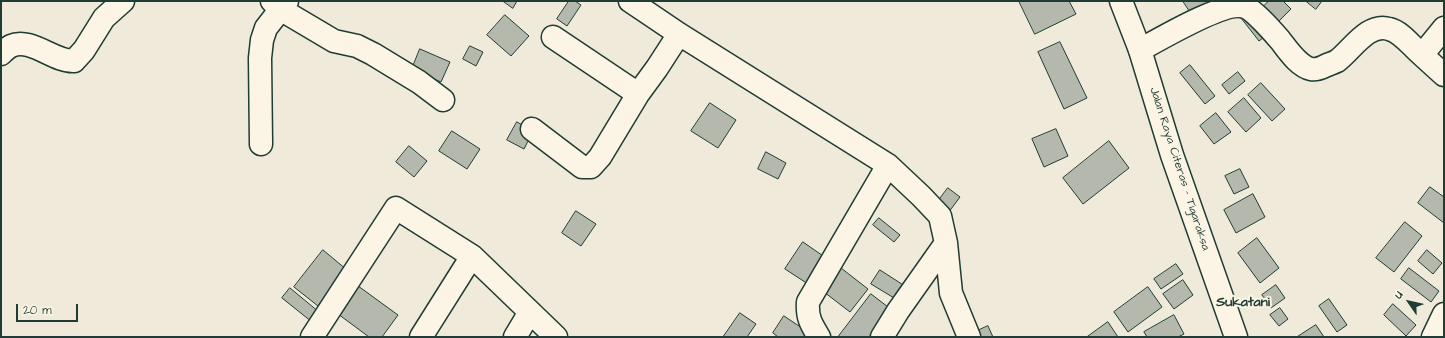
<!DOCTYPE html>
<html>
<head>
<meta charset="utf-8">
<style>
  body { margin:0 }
  #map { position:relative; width:1445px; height:338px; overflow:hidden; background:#efeada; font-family:"Architects Daughter",sans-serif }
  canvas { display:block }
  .frame { position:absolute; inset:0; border:2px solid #1f3d34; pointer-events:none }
  .north { position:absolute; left:1389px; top:282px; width:40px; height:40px; -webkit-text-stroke:3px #fcf5e5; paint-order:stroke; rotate:304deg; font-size:11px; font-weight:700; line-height:16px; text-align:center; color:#1f3d34 }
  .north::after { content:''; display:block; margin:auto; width:14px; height:18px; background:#1f3d34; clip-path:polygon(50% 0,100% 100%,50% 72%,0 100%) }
  .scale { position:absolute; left:16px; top:304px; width:62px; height:18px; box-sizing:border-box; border:2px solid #1f3d34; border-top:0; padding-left:5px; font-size:12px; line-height:14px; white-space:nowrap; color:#1f3d34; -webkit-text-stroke:3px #fcf5e5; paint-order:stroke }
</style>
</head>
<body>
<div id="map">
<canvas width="1445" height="338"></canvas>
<div class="frame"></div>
<div class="north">U</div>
<div class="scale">20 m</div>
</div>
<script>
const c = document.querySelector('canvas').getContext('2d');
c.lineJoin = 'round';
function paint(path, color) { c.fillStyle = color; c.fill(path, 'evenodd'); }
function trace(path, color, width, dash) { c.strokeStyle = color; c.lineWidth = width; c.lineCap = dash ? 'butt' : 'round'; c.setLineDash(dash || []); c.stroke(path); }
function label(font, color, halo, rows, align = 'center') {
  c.font = font + ' "Architects Daughter",sans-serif'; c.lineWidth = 4; c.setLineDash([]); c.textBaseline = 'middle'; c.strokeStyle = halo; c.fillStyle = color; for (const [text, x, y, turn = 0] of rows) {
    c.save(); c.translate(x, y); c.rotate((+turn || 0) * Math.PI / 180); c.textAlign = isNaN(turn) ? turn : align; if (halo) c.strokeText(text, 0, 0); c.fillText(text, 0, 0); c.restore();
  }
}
const building = new Path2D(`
  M503,1H517L513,8Z
  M569,1H575L581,5L567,26L557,19Z
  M1019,1H1069L1076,14L1035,34Z
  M1183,1H1216L1193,16Z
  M1269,1H1283L1291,9L1276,24L1261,9Z
  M1306,1H1322L1316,9Z
  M1250,12L1267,35L1259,41L1241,18Z
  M505,15L529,36L511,56L487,35Z
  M1060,42L1087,98L1064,109L1038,52Z
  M470,46L483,52L476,66L463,59Z
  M420,49L450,62L441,82L412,69Z
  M1190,65L1215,96L1205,104L1180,73Z
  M1238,72L1245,81L1229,94L1222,85Z
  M1261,83L1285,109L1272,121L1248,95Z
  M1244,98L1261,118L1246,132L1228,112Z
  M710,103L736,120L718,148L691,131Z
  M1216,113L1231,132L1214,144L1200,126Z
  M517,122L533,131L524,149L507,140Z
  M1056,129L1068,156L1044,167L1032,139Z
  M452,131L480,149L467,169L439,151Z
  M1109,141L1129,168L1083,204L1063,178Z
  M409,146L427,161L414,177L396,162Z
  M766,152L786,163L778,179L758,169Z
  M1240,169L1249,187L1234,194L1225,176Z
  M1430,187L1444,197V223L1418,203Z
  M948,188L960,197L948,213L936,204Z
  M1253,194L1265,217L1236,233L1224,210Z
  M576,211L596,224L581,246L562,233Z
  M879,218L900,235L894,242L873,225Z
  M1405,222L1422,236L1394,272L1376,258Z
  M1257,238L1279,268L1260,283L1238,253Z
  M803,242L826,258L808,284L785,269Z
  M323,250L347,270L318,306L294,287Z
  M1427,250L1442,263L1433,274L1418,261Z
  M1176,264L1183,274L1161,289L1154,279Z
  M841,268L868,289L850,312L824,292Z
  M1409,268L1439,291L1431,302L1401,279Z
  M880,270L908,288L899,301L871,284Z
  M1183,280L1193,295L1174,309L1163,294Z
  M354,283L398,315L382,337H369L334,311Z
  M1276,285L1285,298L1271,308L1262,295Z
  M1148,287L1162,307L1128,332L1114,312Z
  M290,288L319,312L312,322L282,298Z
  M871,294L892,310L871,337H841L839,336Z
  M1329,299L1347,325L1337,332L1319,306Z
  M1393,304L1416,325L1406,336L1384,315Z
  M1280,308L1288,319L1279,326L1270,315Z
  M740,313L756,324L747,337H726L724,336Z
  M1174,315L1184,334L1178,337H1147L1144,332Z
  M784,316L811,334L808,337H778L773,333Z
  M1108,322L1118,337H1087Z
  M1316,325L1324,337H1297Z
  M988,326L993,337H977L975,332Z`);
paint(building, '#b5b9ad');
trace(building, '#1f3d34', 1);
const minor = new Path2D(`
  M272,1L280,9L334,41L357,46L373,54L419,82L443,100
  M630,1L679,34L888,165L921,196L940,216L946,243L951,293L969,337
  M553,37L638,94
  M1140,50C1160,39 1226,0 1245,7C1253,9 1274,33 1280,40C1288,50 1298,66 1311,69C1315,70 1321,68 1325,66C1329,64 1333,63 1337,61C1351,51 1368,22 1389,29C1402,32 1412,47 1422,55L1444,28
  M1,54C4,51 7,48 11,46C31,37 54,62 74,61L84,50L104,18L123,1
  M1422,55L1444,75
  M532,129L582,167H591L600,157L638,94L657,68L679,34
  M261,144L260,58L262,40L266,28L287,1
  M312,337L396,208L472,256L556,337
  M421,337L472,256
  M515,337L530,312
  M819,337C811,324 807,318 808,302L888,165
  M882,337L898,311L946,243
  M1433,337L1444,314`);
const major = new Path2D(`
  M1121,1L1140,50L1172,155L1236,337`);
trace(minor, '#1f3d34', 25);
trace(major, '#1f3d34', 25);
trace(minor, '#fcf5e5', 22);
trace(major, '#fcf5e5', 22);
label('12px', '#1f3d34', '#fcf5e5', [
  ["Jalan Raya Citeras - Tigaraksa",1179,169,72]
]);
label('bold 14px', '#1f3d34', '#fcf5e5', [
  ["Sukatani",1243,303]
]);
</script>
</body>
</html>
